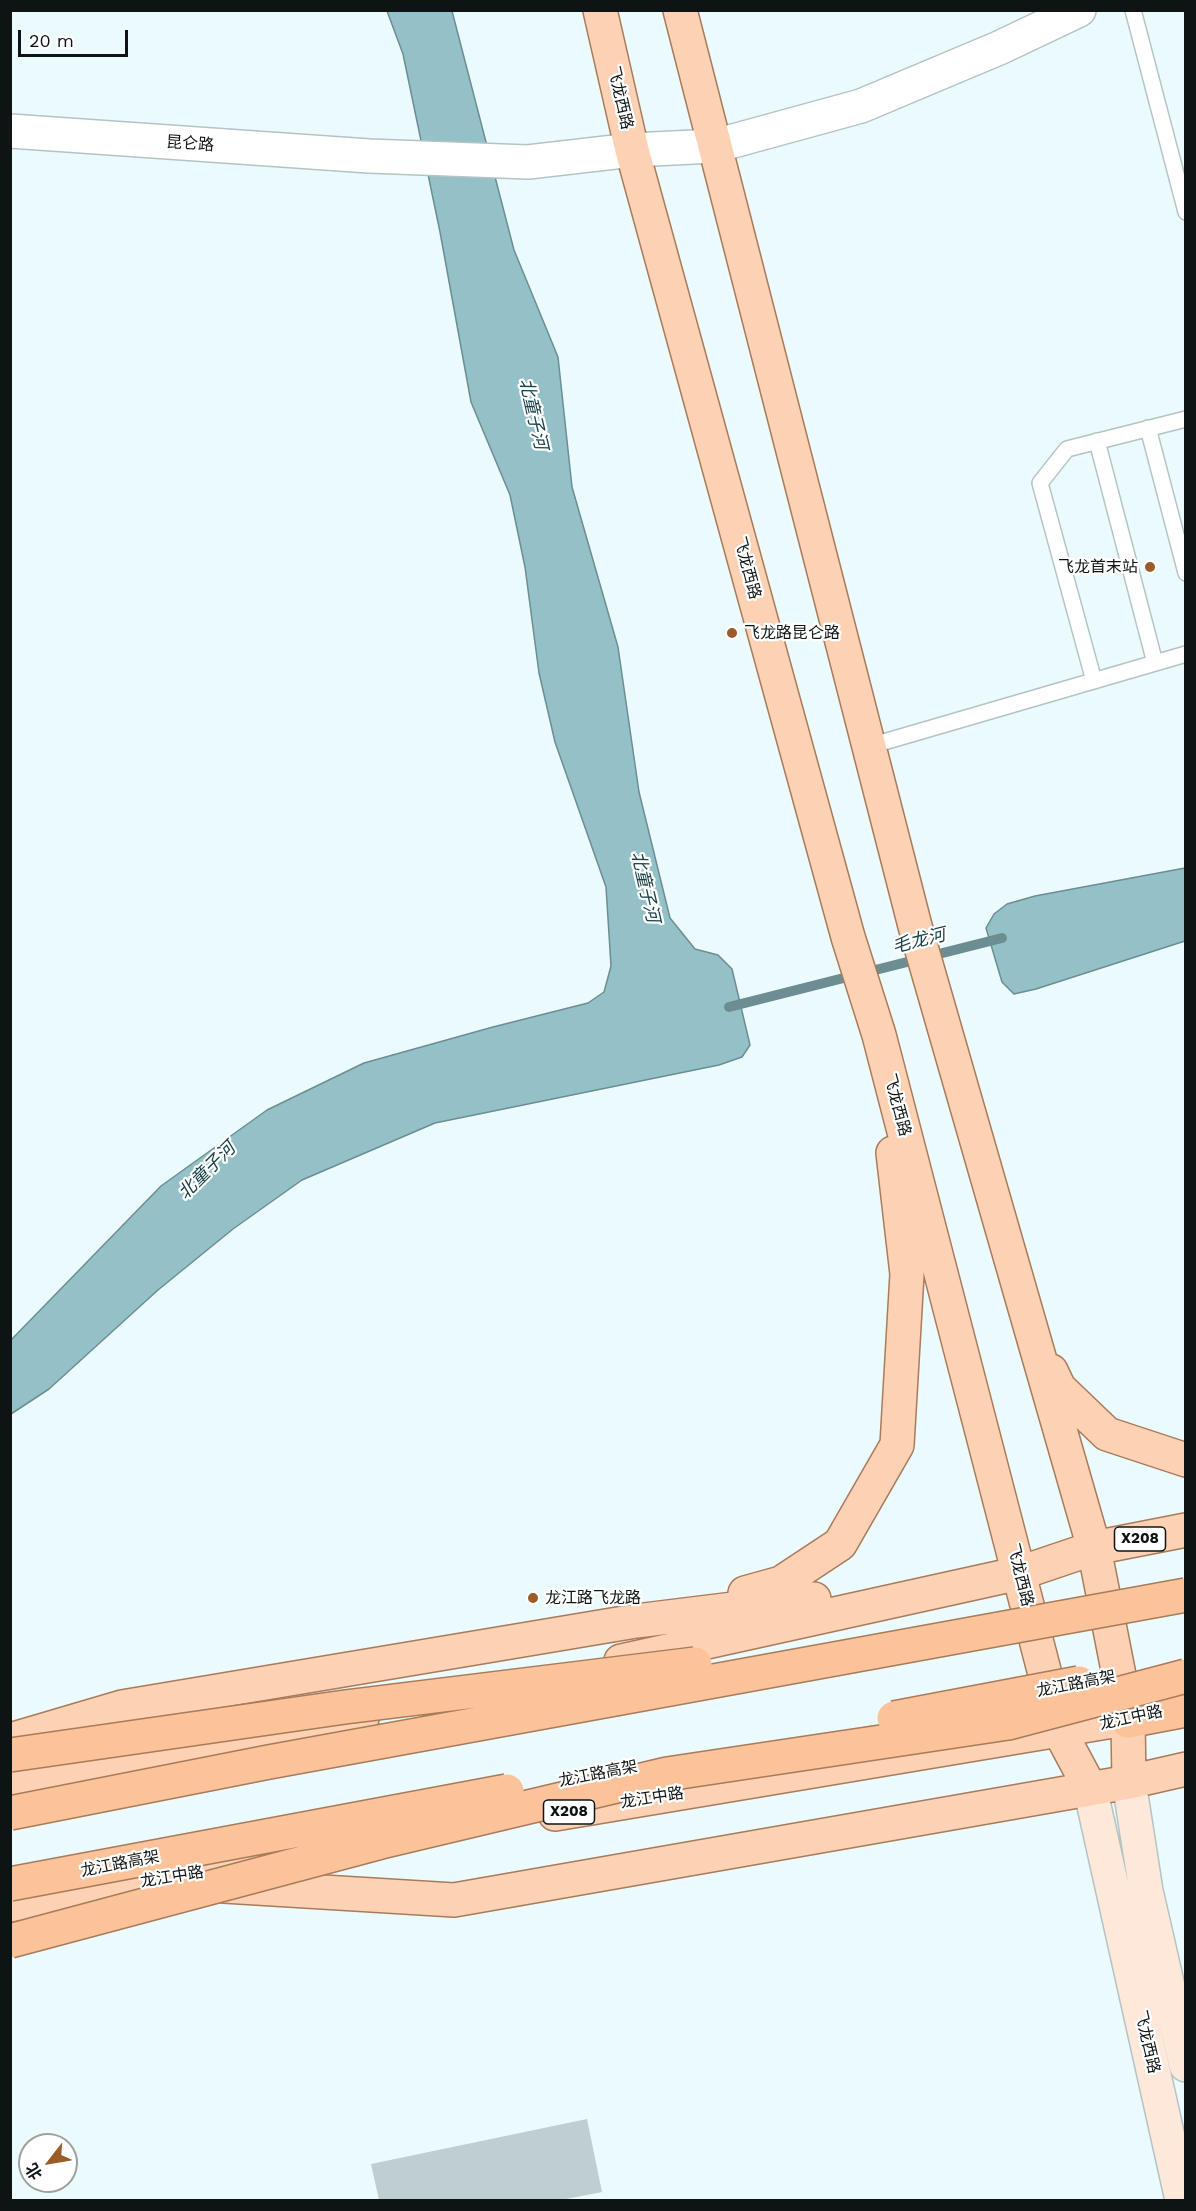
<!DOCTYPE html>
<html>
<head>
<meta charset="utf-8">
<style>
  body { margin:0 }
  #map { position:relative; width:1196px; height:2211px; overflow:hidden; background:#ebfbfd; font-family:"Work Sans","Noto Sans SC",sans-serif }
  canvas { display:block }
  .frame { position:absolute; inset:0; border:12px solid #0e1414; pointer-events:none }
  .north { position:absolute; left:18px; top:2133px; width:60px; height:60px; box-sizing:border-box; background:#fff; border:2px solid #9fa1a1; border-radius:50%; rotate:239deg; font-size:16px; font-weight:700; line-height:24px; text-align:center; color:#0e1414 }
  .north::after { content:''; display:block; margin:auto; width:21px; height:27px; background:#9d5b27; clip-path:polygon(50% 0,100% 100%,50% 72%,0 100%) }
  .scale { position:absolute; left:18px; top:30px; width:110px; height:27px; box-sizing:border-box; border:3px solid #0e1414; border-top:0; padding-left:8px; font-size:18px; line-height:21px; white-space:nowrap; color:#0e1414; -webkit-text-stroke:4px #fff; paint-order:stroke }
</style>
</head>
<body>
<div id="map">
<canvas width="1196" height="2211"></canvas>
<div class="frame"></div>
<div class="north">北</div>
<div class="scale">20 m</div>
</div>
<script>
const c = document.querySelector('canvas').getContext('2d');
c.lineJoin = 'round';
function paint(path, color) { c.fillStyle = color; c.fill(path, 'evenodd'); }
function trace(path, color, width, dash) { c.strokeStyle = color; c.lineWidth = width; c.lineCap = dash ? 'butt' : 'round'; c.setLineDash(dash || []); c.stroke(path); }
function label(font, color, halo, rows, align = 'center') {
  c.font = font + ' "Work Sans","Noto Sans SC",sans-serif'; c.lineWidth = 4.5; c.setLineDash([]); c.textBaseline = 'middle'; c.strokeStyle = halo; c.fillStyle = color; for (const [text, x, y, turn = 0] of rows) {
    c.save(); c.translate(x, y); c.rotate((+turn || 0) * Math.PI / 180); c.textAlign = isNaN(turn) ? turn : align; if (halo) c.strokeText(text, 0, 0); c.fillText(text, 0, 0); c.restore();
  }
}
const water = new Path2D(`
  M387,11H452L514,250L558,357L572,487L618,647L639,792L670,918L695,949L718,955L732,969L750,1045L742,1057L719,1065L435,1123L302,1180L233,1229L158,1290L49,1389L11,1414V1340L161,1186L267,1110L364,1063L493,1027L588,1003L604,992L611,966L606,887L555,742L539,673L525,567L510,495L471,402L440,232L403,54Z
  M1185,868V941L1036,989L1014,994L1002,982L986,928L994,914L1007,904L1035,896Z`);
paint(water, '#94c1c7');
trace(water, '#6c8d91', 1.5);
trace(new Path2D(`
  M729,1007L1002,938`), '#6c8d91', 10);
paint(new Path2D(`
  M587,2119L602,2192L561,2200H379L371,2164Z`), '#bfced0');
const service = new Path2D(`
  M1133,10L1186,212
  M1148,428L1186,573
  M1097,441L1155,663
  M1094,681L1040,483L1067,449L1186,419
  M870,746L1186,654`);
const tertiary = new Path2D(`
  M10,131L369,156L528,162L632,150L715,146L861,106L999,48L1079,10`);
const secondary = new Path2D(`
  M1129,1782L1146,1891L1186,2065
  M1090,1788L1182,2200`);
const primary = new Path2D(`
  M600,10L632,150L848,937L879,1035L1060,1732L1090,1788
  M680,10L915,926L1094,1548L1128,1721L1129,1782
  M1051,1371L1059,1388L1107,1434L1186,1460
  M745,1593L781,1583L840,1544L897,1445L907,1274L893,1153
  M621,1661L1020,1573L1094,1548L1186,1530
  M10,1740L122,1707L636,1621L814,1599
  M10,1785L133,1768L362,1718
  M555,1814L1149,1715
  M224,1886L454,1900L1129,1782L1186,1769
  M10,1905L255,1863`);
const trunk = new Path2D(`
  M1128,1721L1186,1710`);
trace(service, '#b4c3c5', 18);
trace(tertiary, '#b4c3c5', 36);
trace(secondary, '#b4c3c5', 36);
trace(primary, '#a87b5a', 36);
trace(trunk, '#a87b5a', 36);
trace(service, '#fff', 15);
trace(tertiary, '#fff', 33);
trace(secondary, '#fee8d9', 33);
trace(primary, '#fdd1b3', 33);
trace(trunk, '#fcc29a', 33);
const trunkBridge = new Path2D(`
  M894,1718L1079,1683
  M10,1755L345,1707L695,1664
  M10,1813L269,1762L1186,1595
  M10,1884L507,1791
  M10,1941L381,1842L667,1774L1008,1723L1186,1676`);
trace(trunkBridge, '#a87b5a', 36, []);
trace(trunkBridge, '#fcc29a', 33);
for (const [x, y, r, color] of [
  [1150,567,6,"#9d5b27"],
  [732,633,6,"#9d5b27"],
  [533,1598,6,"#9d5b27"]
]) { const dot = new Path2D(); dot.arc(x, y, r, 0, 2 * Math.PI); c.fillStyle = color; c.fill(dot); trace(dot, '#fff', 2); }
for (const [x, y, w] of [
  [1140,1539,51],
  [569,1812,51]
]) { const box = new Path2D(); box.roundRect(x - w / 2, y - 12, w, 24, 4.5); c.fillStyle = '#fff'; c.fill(box); trace(box, '#0e1414', 1.5); }
label('bold 15px', '#0e1414', null, [
  ["X208",1140,1539],
  ["X208",569,1812]
]);
label('16px', '#0e1414', '#fff', [
  ["飞龙西路",620,98,77],
  ["昆仑路",190,144,4],
  ["飞龙西路",747,568,75],
  ["飞龙西路",897,1105,75],
  ["飞龙西路",1020,1575,76],
  ["龙江路高架",1076,1684,-11],
  ["龙江中路",1131,1718,-12],
  ["龙江路高架",598,1774,-11],
  ["龙江中路",652,1798,-9],
  ["龙江路高架",120,1864,-11],
  ["龙江中路",172,1877,-9],
  ["飞龙西路",1147,2042,77]
]);
label('16px', '#0e1414', '#fff', [
  ["飞龙首末站",1138,567,"right"],
  ["飞龙路昆仑路",744,633],
  ["龙江路飞龙路",545,1598]
], 'left');
label('italic 18px', '#174146', '#fff', [
  ["北童子河",533,414,77],
  ["北童子河",645,887,77],
  ["毛龙河",919,941,-14],
  ["北童子河",207,1171,-45]
]);
</script>
</body>
</html>
